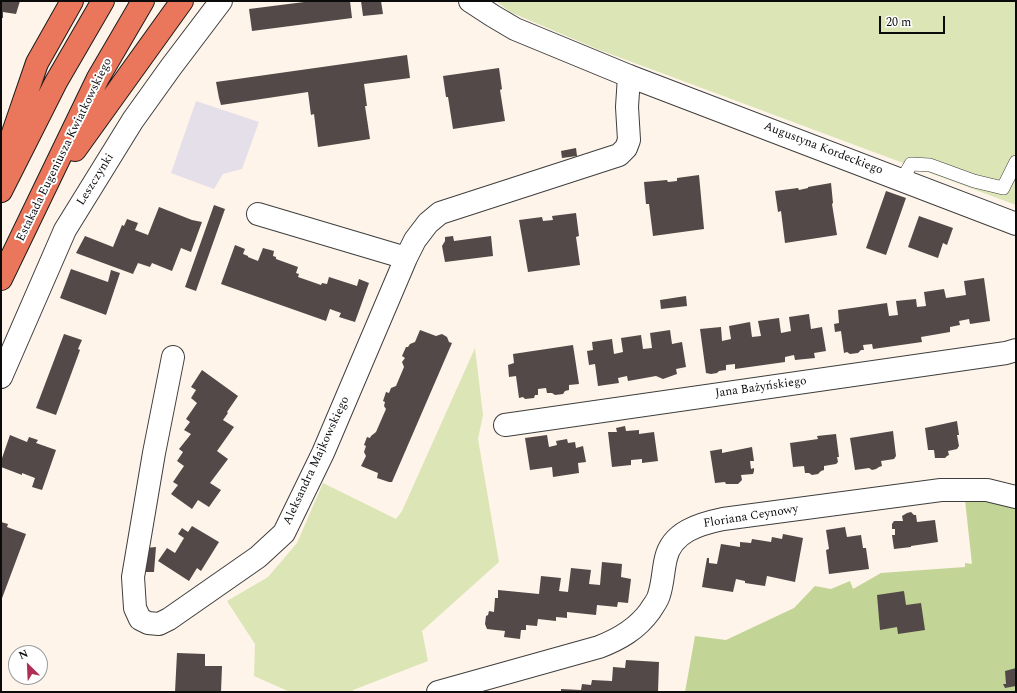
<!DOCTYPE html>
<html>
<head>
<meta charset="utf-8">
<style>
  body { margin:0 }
  #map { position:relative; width:1017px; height:693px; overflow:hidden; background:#fef4e9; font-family:Spectral,serif }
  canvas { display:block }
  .frame { position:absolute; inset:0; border:2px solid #0b0b0b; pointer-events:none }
  .north { position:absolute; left:8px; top:645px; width:40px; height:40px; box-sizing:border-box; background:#fff; border:1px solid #9d9d9d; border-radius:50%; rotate:336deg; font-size:11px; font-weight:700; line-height:16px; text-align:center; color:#0b0b0b }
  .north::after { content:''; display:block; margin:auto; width:14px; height:18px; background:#b02d56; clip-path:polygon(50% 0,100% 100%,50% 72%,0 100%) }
  .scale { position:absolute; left:879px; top:16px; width:66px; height:18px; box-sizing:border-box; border:2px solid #0b0b0b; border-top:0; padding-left:5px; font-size:12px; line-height:14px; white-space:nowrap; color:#0b0b0b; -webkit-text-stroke:3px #fff; paint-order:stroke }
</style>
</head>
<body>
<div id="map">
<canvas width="1017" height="693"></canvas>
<div class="frame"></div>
<div class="north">N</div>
<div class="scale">20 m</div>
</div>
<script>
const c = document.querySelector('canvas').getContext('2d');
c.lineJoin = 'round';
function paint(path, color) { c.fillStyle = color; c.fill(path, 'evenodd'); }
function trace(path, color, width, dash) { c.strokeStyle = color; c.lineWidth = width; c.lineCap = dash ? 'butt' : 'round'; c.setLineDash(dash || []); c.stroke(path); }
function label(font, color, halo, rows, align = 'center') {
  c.font = font + ' Spectral,serif'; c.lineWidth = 4; c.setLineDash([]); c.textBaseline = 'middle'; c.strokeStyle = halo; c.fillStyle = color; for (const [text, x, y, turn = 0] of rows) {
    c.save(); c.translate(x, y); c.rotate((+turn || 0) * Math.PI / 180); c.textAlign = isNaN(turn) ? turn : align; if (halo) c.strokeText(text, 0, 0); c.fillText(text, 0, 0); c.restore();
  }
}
paint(new Path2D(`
  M196,101L259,122L242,169L223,174L214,189L171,173Z`), '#e5dfe9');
paint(new Path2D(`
  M496,1H1016V205L597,49L510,12Z
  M475,348L483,415L478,439L499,562L422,631L428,661L353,690V692H290L254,676L255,644L227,601L268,577L297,543L323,483L396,519L402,511Z`), '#dbe5b6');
paint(new Path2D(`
  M979,499L1006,503L1016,509V692H685L695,636L726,640L794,608L815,586L831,589L850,581L853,589L881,573L965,567V563L972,564L965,500Z`), '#c3d497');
paint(new Path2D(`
  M1,1H20L16,14L3,12V18H1Z
  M312,1H350L352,18L252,31L249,9Z
  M361,1H381L383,14L363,16Z
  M407,55L410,78L364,84L367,106H365L370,139L318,147L314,114L311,115L308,92L221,105L219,98L216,82Z
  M499,68L502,89L500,90L505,121L453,129L448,97H446L443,76Z
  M576,148L577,156L562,158L561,151Z
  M699,175L704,229L653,236L649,204H646L644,182L667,180L668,182L677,181V178Z
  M831,183L833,203L832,204L837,235L785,243L781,211L778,212L775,191L798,188L799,190L808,188V187Z
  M886,191L906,198L886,255L866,248Z
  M214,205L225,209L196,291L185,287Z
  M159,207L192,220L202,222L191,252L181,248L172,271L152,263L150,267L138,263L133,274L76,253L85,236L113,247L122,225L124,226L127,219L138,223L135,230L148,235Z
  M576,213L579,236L576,237L580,265L528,272L519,220L542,217L543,221L553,220L552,216Z
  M919,216L953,228L947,245L943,243L938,258L908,247Z
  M453,236L454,241L491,236L493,256L445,262L442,246L445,241V237Z
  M235,245L245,249L243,254L248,256V257L258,261L263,248L274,251L273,256L276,257V259L298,267L296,273L299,274L298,277L321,285L322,283L327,284L329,277L357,286L359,279L369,283L355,322L339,317L341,313L330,309L326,321L221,284Z
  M71,269L108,282L111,270L120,273L106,315L60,298Z
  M984,278L990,321L970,324L969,319L959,321L960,325L950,327V332L921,337L922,342L873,349L872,344L863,345L864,350H861L858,353L850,354L847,352L844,353L841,331L835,332L834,324L839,323L838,310L887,303L889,316L898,315L896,301L916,299L917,307L926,306L924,292L944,289L946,298L966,295L964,281Z
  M686,296L687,306L661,309L660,300Z
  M809,314L811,329L822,327L826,351L814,353L815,358L795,360L794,355L785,357V362L735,369V364L726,365V370L719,371L717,373L711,374L706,373L700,329L721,327L722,341L731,339L729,326L750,322L752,337L761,336L758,321L779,318L781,333L791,331L789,317Z
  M420,330L436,336L442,334L447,337L449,342L452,343L392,482H389L377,478L378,473L361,466L366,456L364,452L366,446L364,445L367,437L370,438L371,436L376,432L386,409L384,406L385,402L383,401L386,392L389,393L391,388L396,386L404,367L402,362L405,358L402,356L406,347H408L410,344L415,342Z
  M670,330L672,344L682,342L686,367L676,369L677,374L663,379L656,376L628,381L627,376L618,378L619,383L598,386L595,364L589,365L587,351L593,350L592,342L612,339L614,354L623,352L621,338L641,335L643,349L652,348L650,333Z
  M64,334L82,340L78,349L80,350L56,415L36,408Z
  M573,345L579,384L569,385V390L565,391L563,394L555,395L552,393H547L546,388L538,389V395H535L534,398L525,399L523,397L519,398L516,376L509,377L508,365L514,363L513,354Z
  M202,370L238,396L227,412L228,413L223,420L234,427L217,451L228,459L210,483L221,490L209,507L198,500L192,509L171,494L178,485L173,482L184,466L177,461L183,452L179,449L191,434L184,430L190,422L186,419L197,403L191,398L196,390L191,387Z
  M957,421L959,435H957L959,446L957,449L948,451L949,455L947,456L945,458H935L934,450H928L925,428Z
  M625,426L626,431L639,430V434L654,432L658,461L642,463V459L631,460V465L612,467L608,432H617L616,428Z
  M893,431L896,456L894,459L881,461L882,466L879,467L876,469L872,470L869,468L855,470L850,438Z
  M836,434L839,457H837L838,462L836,464L824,466V470L821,471L818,474L812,475L809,473H805L804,466L793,467L790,443L818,439L817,436Z
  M10,435L27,442L29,437L38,440L36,443L56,450L42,490L32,487L35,478L22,473V475L1,467V461Z
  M547,435L549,447L557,445L556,441L567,439L568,443L575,442L576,448L583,446L586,462L578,463L579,473L553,477L552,467L530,470L525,438Z
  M752,447L754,461H750L751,469L754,468V471L753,474L741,475L742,480L738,484H726L725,482L715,483L710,451L722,449V453Z
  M911,512L914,515H916L917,522L935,520L938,542L911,546V547L894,549L892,535H895V529H892V524L894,521H903L902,516L907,513Z
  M1,522L8,524L7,527L26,534L1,601Z
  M192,526L219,542L201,571L197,568L189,581L158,561L167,548L175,553L184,538L178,534L182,528L188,532Z
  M845,527L847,537L861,535L863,548H866L869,569L829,574L826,550L829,549L826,530Z
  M783,534L803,538L795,582L767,576L765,586L745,583V581L736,579L733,592L702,587L707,558H709V563L717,564L721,544L740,547V542L751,543L752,539L771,542L772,537L782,539Z
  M156,547L154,572H143L145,548Z
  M602,562L622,564L621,577L631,579L628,603L618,602L617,607L597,605L596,615L567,612V618L556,617V621L538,619L537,626L526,625V630H521L520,639L504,637L505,631L487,629L485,624L486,616L488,615L489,611L494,612L495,598H498V590L539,594L541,576L561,578L559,591L568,592L571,568L591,570L589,584L600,585Z
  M904,591L906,605L921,603L925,630L898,634L897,627L880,630L877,595Z
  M177,653L205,654V666H222L221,692H175Z
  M626,660L659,662L658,692H561V689L581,690L582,684L591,685L592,680L612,681L613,667L625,668Z
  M1016,668V686L1005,688L1003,684H1006L1005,671Z`), '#524948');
const lane = new Path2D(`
  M902,180L911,164L930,165L974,181L1003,188L1016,162`);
const street = new Path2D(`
  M470,1L493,16L515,29L629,76L1016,224
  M258,214L406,258
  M173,357L154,453L133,577L135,608L140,619L148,623L159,624L169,619L258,557L284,533L323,453L406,258L415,240L428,223L440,213L619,155L626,148L629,140L627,107L629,76
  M1,377L65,230L133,120L171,67L221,1
  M505,425L1006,353L1016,350
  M438,692L599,647C620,639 637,629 650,611C653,606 658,600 659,595C663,583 663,570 666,558C672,532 699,524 723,519L941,490H987L1016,497`);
const highway = new Path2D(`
  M75,150L182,1
  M4,159L37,63L72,1
  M1,191L56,82L103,1
  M1,279L98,78L143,1`);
trace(lane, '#3e3e3e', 14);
trace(street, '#3e3e3e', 24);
trace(highway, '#1c1c1c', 24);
trace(lane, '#fff', 13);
trace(street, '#fff', 22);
trace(highway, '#ea765b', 22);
label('12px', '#0b0b0b', '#fff', [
  ["Augustyna Kordeckiego",823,149,21],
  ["Estakada Eugeniusza Kwiatkowskiego",65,150,-64],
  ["Leszczynki",96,180,-58],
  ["Jana Bażyńskiego",761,388,-8],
  ["Aleksandra Majkowskiego",317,461,-65],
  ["Floriana Ceynowy",751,517,-9]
]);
</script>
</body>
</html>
